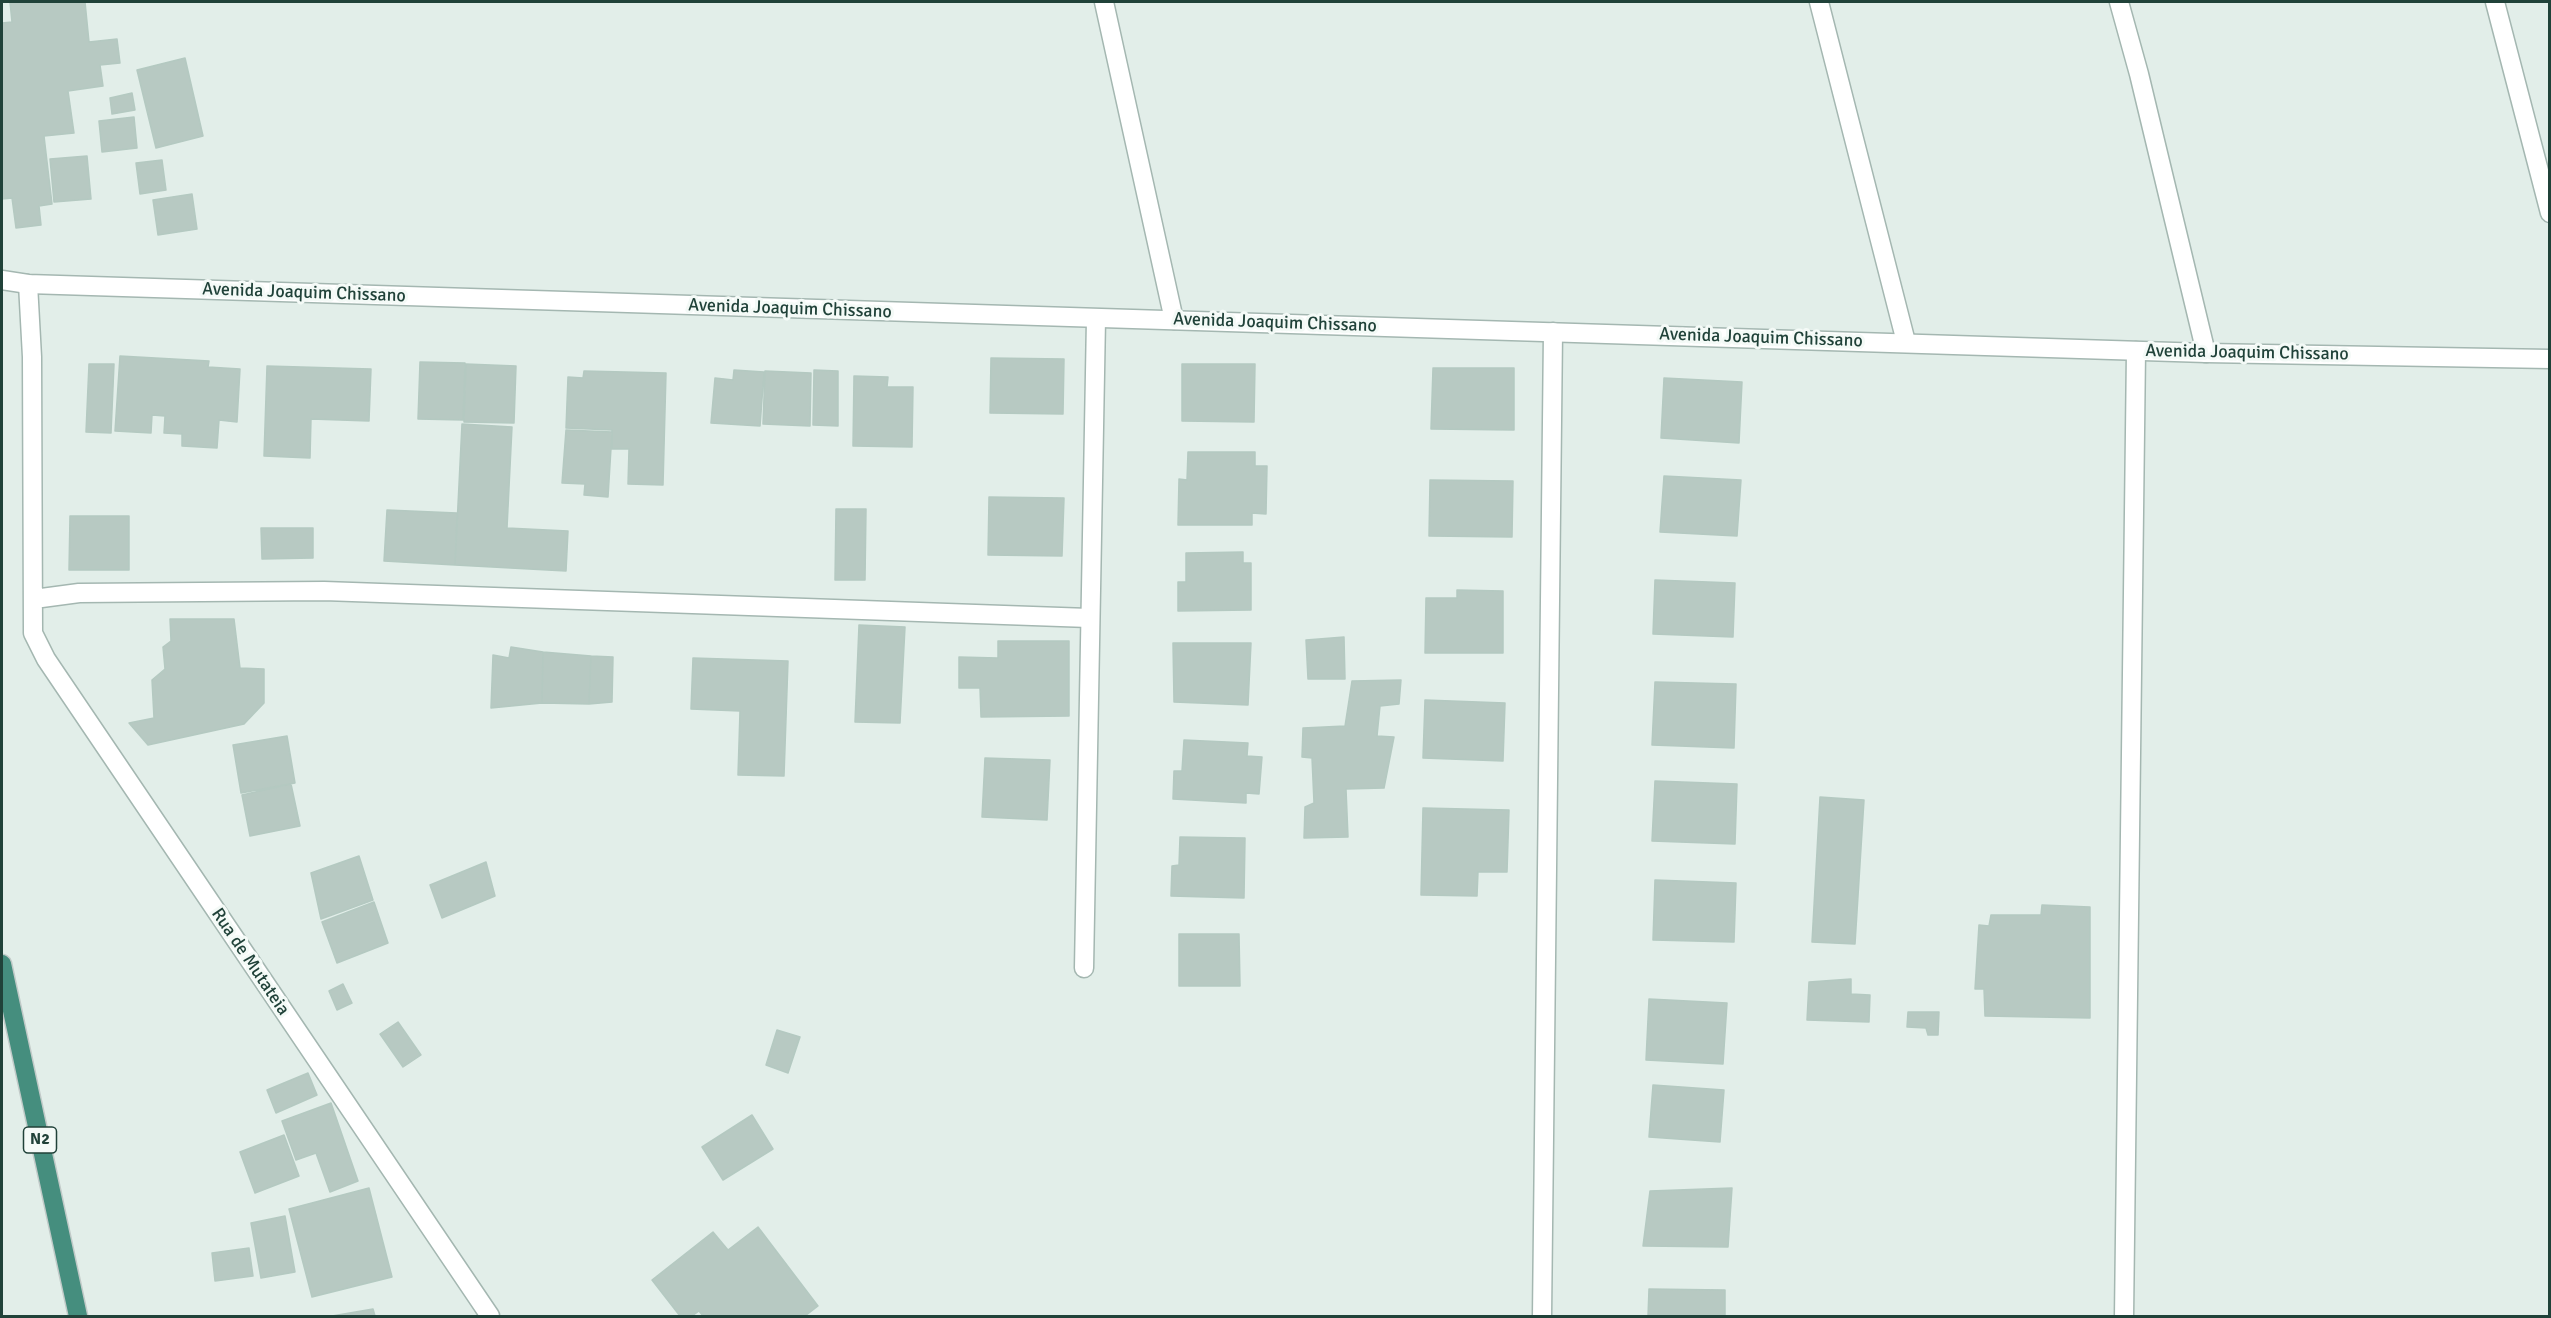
<!DOCTYPE html>
<html>
<head>
<meta charset="utf-8">
<style>
  body { margin:0 }
  #map { position:relative; width:2551px; height:1318px; overflow:hidden; background:#e2eee9; font-family:Signika,sans-serif }
  canvas { display:block }
  .frame { position:absolute; inset:0; border:3px solid #204239; pointer-events:none }
</style>
</head>
<body>
<div id="map">
<canvas width="2551" height="1318"></canvas>
<div class="frame"></div>
</div>
<script>
const c = document.querySelector('canvas').getContext('2d');
c.lineJoin = 'round';
function paint(path, color) { c.fillStyle = color; c.fill(path, 'evenodd'); }
function trace(path, color, width, dash) { c.strokeStyle = color; c.lineWidth = width; c.lineCap = dash ? 'butt' : 'round'; c.setLineDash(dash || []); c.stroke(path); }
function label(font, color, halo, rows, align = 'center') {
  c.font = font + ' Signika,sans-serif'; c.lineWidth = 6; c.setLineDash([]); c.textBaseline = 'middle'; c.strokeStyle = halo; c.fillStyle = color; for (const [text, x, y, turn = 0] of rows) {
    c.save(); c.translate(x, y); c.rotate((+turn || 0) * Math.PI / 180); c.textAlign = isNaN(turn) ? turn : align; if (halo) c.strokeText(text, 0, 0); c.fillText(text, 0, 0); c.restore();
  }
}
const building = new Path2D(`
  M10,2H85L89,42L117,39L120,63L100,65L103,86L68,91L74,133L44,136L52,204L39,206L41,225L16,228L12,198L2,199V23L12,22Z
  M185,58L203,136L156,148L137,70Z
  M132,93L135,110L112,114L110,98Z
  M134,117L137,148L102,152L99,121Z
  M87,156L91,199L54,202L50,159Z
  M162,160L166,190L140,194L136,163Z
  M192,194L197,229L158,235L153,200Z
  M120,356L209,361L208,367L240,369L237,422L219,420L217,448L182,446V434L164,433L165,416L152,415L151,433L115,431Z
  M991,358L1064,359L1063,414L990,413Z
  M420,362L465,363L463,420L418,419Z
  M89,364H114L111,433L86,432Z
  M466,364L516,366L514,423L464,422Z
  M1182,364H1255L1254,422L1182,421Z
  M267,366L371,369L369,421L311,419L310,458L264,456Z
  M1433,368H1514V430L1431,429Z
  M734,370L764,372L760,426L711,423L715,378L733,380Z
  M814,370L838,371V426L813,425Z
  M584,371L666,373L663,485L628,484L629,449H612V430L566,428L568,377L583,378Z
  M765,371L811,373L810,426L763,424Z
  M854,376L888,377L887,387H913L912,447L853,446Z
  M1664,378L1742,382L1739,443L1661,438Z
  M462,424L512,427L507,528L568,531L566,571L455,565Z
  M566,430L612,432L608,497L584,495L585,484L562,483Z
  M1188,452H1255V466H1267L1266,514L1252,513V525H1178L1179,479L1187,480Z
  M1664,476L1741,480L1737,536L1660,532Z
  M1430,480L1513,481L1512,537L1429,536Z
  M989,497L1064,498L1062,556L988,555Z
  M836,509H866L865,580H835Z
  M387,510L457,513L455,565L384,561Z
  M70,516H129V570H69Z
  M261,528H313V558L262,559Z
  M1243,552V563H1251V610L1178,611V582H1186V553Z
  M1655,580L1735,583L1733,637L1653,634Z
  M1457,590L1503,591V653H1425L1426,598H1457Z
  M170,619H234L240,668L264,669V703L244,724L148,745L129,723L154,718L152,680L165,669L163,647L171,641Z
  M859,625L905,627L900,723L855,722Z
  M1344,637L1345,679H1308L1306,640Z
  M998,641H1069V716L981,717L980,688H959V657L998,658Z
  M1173,643H1251L1248,705L1174,702Z
  M511,647L543,652L542,703L491,708L493,655L509,658Z
  M543,652L591,656L589,704L542,703Z
  M591,656L613,657L612,702L589,704Z
  M693,658L788,661L784,776L738,775L740,711L691,709Z
  M1401,680L1399,704L1380,706L1377,736L1394,737L1384,788L1346,789L1348,837L1304,838L1305,807L1314,803L1312,758L1302,757L1303,728L1345,726L1352,681Z
  M1655,682L1736,684L1734,748L1652,745Z
  M1425,700L1505,703L1503,761L1423,758Z
  M287,736L295,783L241,793L233,745Z
  M1184,740L1248,743L1247,756L1262,757L1259,794L1246,793V803L1173,799L1174,771H1182Z
  M985,758L1050,760L1047,820L982,817Z
  M1655,781L1737,784L1735,844L1652,841Z
  M291,784L300,826L250,836L242,795Z
  M1820,797L1864,800L1855,944L1812,942Z
  M1423,808L1509,810L1507,872H1478L1477,896L1421,895Z
  M1180,837L1245,838L1244,898L1171,896L1172,866L1179,865Z
  M359,856L373,900L321,919L311,873Z
  M486,862L495,896L442,918L430,885Z
  M1655,880L1736,883L1734,942L1653,940Z
  M374,902L388,943L337,963L322,922Z
  M2042,905L2090,907V1018L1985,1016L1984,989H1975L1979,925L1989,926L1991,915H2041Z
  M1179,934H1239L1240,986H1179Z
  M1851,979V994L1870,995L1869,1022L1807,1020L1809,982Z
  M343,984L352,1003L337,1010L329,991Z
  M1649,999L1727,1003L1723,1064L1646,1060Z
  M1908,1012H1939L1938,1035H1928L1926,1028L1907,1027Z
  M398,1022L421,1055L403,1067L380,1034Z
  M777,1030L800,1037L788,1073L766,1065Z
  M308,1073L317,1095L276,1113L267,1090Z
  M1653,1085L1724,1090L1720,1142L1649,1137Z
  M331,1103L358,1181L330,1192L316,1153L296,1160L282,1121Z
  M752,1115L773,1149L723,1180L702,1147Z
  M284,1135L299,1176L255,1193L240,1152Z
  M369,1188L392,1277L312,1297L289,1209Z
  M1732,1188L1728,1247L1643,1246L1650,1191Z
  M285,1216L295,1272L261,1278L251,1223Z
  M758,1227L818,1306L805,1316H703L699,1311L692,1316H680L652,1280L713,1232L728,1250Z
  M249,1248L253,1276L215,1281L212,1253Z
  M1649,1289L1725,1290V1316H1648Z
  M373,1309L375,1316H332Z`);
paint(building, '#b7c9c2');
trace(building, '#b4c9c1', 1.5);
const minor = new Path2D(`
  M1104,2L1174,320
  M1819,2L1906,342
  M2119,2L2139,74L2206,353
  M2495,2L2550,213
  M28,284L32,357L33,633L46,659L490,1316
  M34,599L79,593L324,591L1089,618
  M1084,968L1096,319
  M1542,1316L1553,332
  M2124,1316L2136,351`);
const tertiary = new Path2D(`
  M2,280L28,284L2206,353L2550,359`);
const trunk = new Path2D(`
  M2,964L78,1316`);
trace(minor, '#a4b7b1', 21);
trace(tertiary, '#a4b7b1', 21);
trace(trunk, '#c1cac8', 21);
trace(minor, '#fff', 18);
trace(tertiary, '#fff', 18);
trace(trunk, '#458e7e', 18);
for (const [x, y, w] of [
  [40,1140,33]
]) { const box = new Path2D(); box.roundRect(x - w / 2, y - 13, w, 26, 4.5); c.fillStyle = '#f4faf7'; c.fill(box); trace(box, '#204239', 1.5); }
label('bold 16px', '#204239', null, [
  ["N2",40,1140]
]);
label('18px', '#204239', '#f4faf7', [
  ["Avenida Joaquim Chissano",304,293,2],
  ["Avenida Joaquim Chissano",790,309,2],
  ["Avenida Joaquim Chissano",1275,323,2],
  ["Avenida Joaquim Chissano",1761,338,2],
  ["Avenida Joaquim Chissano",2247,353,1],
  ["Rua de Mutateia",250,962,56]
]);
</script>
</body>
</html>
